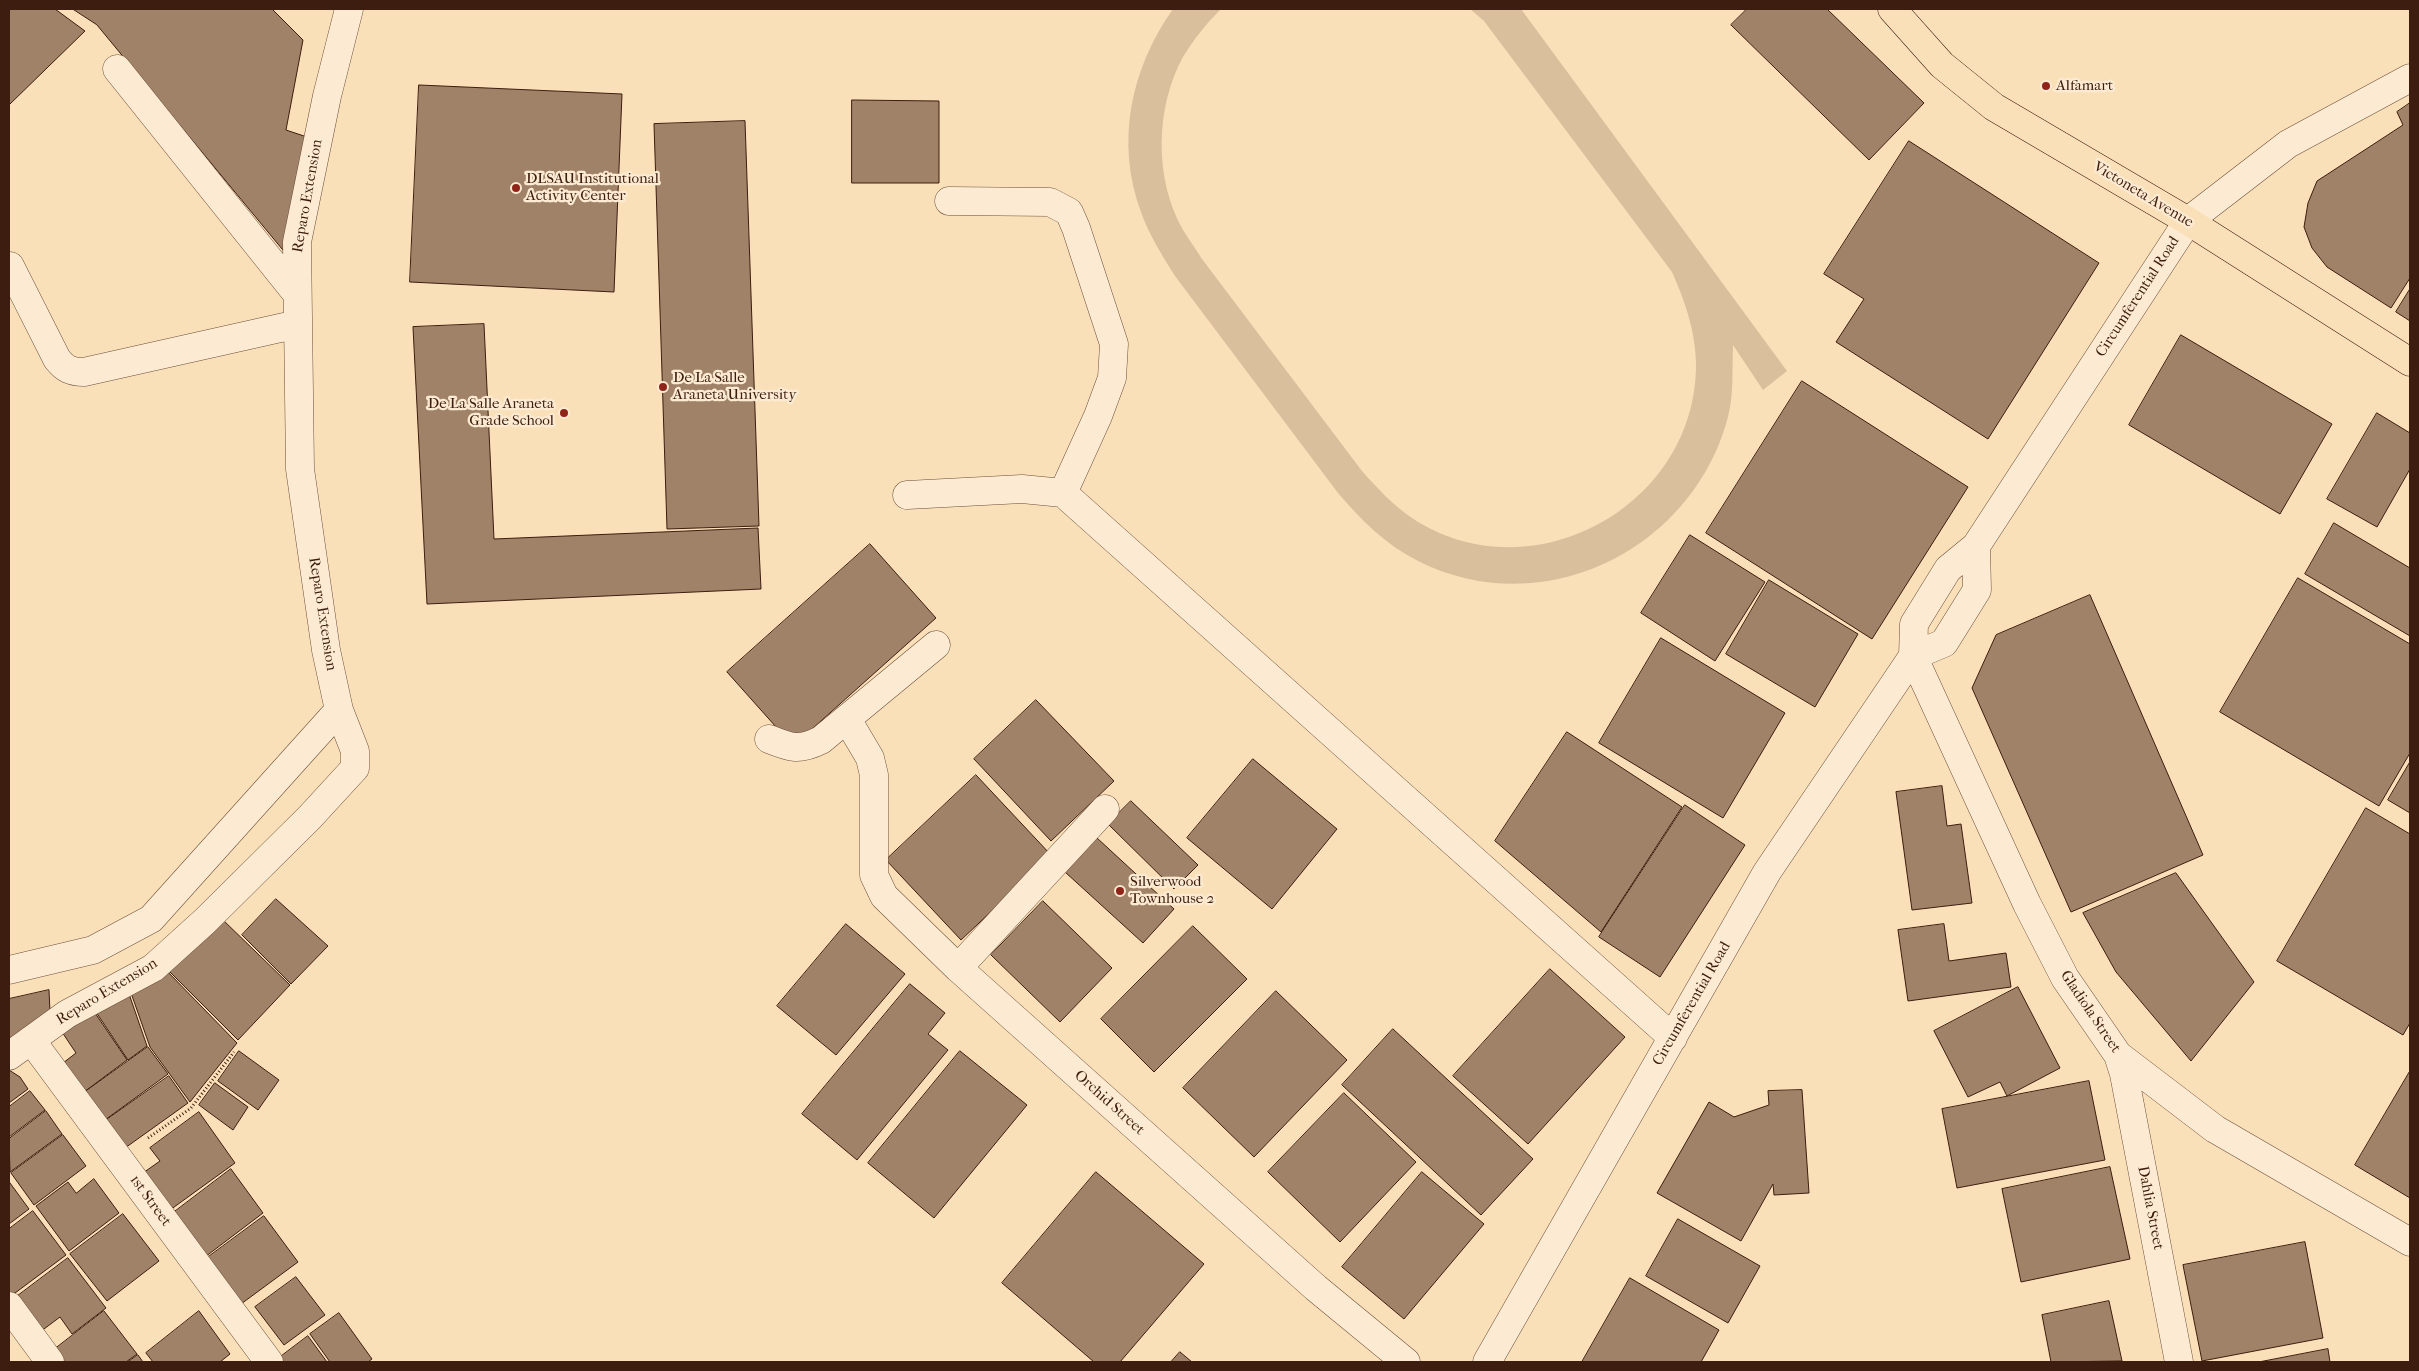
<!DOCTYPE html>
<html>
<head>
<meta charset="utf-8">
<style>
  body { margin:0 }
  #map { position:relative; width:2419px; height:1371px; overflow:hidden; background:#fae0b9; font-family:"IM FELL French Canon",serif }
  canvas { display:block }
  .frame { position:absolute; inset:0; border:10px solid #3d1d0f; pointer-events:none }
</style>
</head>
<body>
<div id="map">
<canvas width="2419" height="1371"></canvas>
<div class="frame"></div>
</div>
<script>
const c = document.querySelector('canvas').getContext('2d');
c.lineJoin = 'round';
function paint(path, color) { c.fillStyle = color; c.fill(path, 'evenodd'); }
function trace(path, color, width, dash) { c.strokeStyle = color; c.lineWidth = width; c.lineCap = dash ? 'butt' : 'round'; c.setLineDash(dash || []); c.stroke(path); }
function label(font, color, halo, rows, align = 'center') {
  c.font = font + ' "IM FELL French Canon",serif'; c.lineWidth = 4.5; c.setLineDash([]); c.textBaseline = 'middle'; c.strokeStyle = halo; c.fillStyle = color; for (const [text, x, y, turn = 0] of rows) {
    c.save(); c.translate(x, y); c.rotate((+turn || 0) * Math.PI / 180); c.textAlign = isNaN(turn) ? turn : align; if (halo) c.strokeText(text, 0, 0); c.fillText(text, 0, 0); c.restore();
  }
}
paint(new Path2D(`
  M1173,9H1221C1206,24 1194,39 1183,57C1155,108 1154,179 1183,230C1189,240 1196,249 1202,259L1362,471C1378,489 1393,505 1412,518C1531,597 1698,506 1696,362C1695,330 1685,301 1672,272L1484,21L1470,9H1521L1787,371L1763,390L1733,345C1732,369 1734,394 1728,417C1693,550 1543,624 1418,561C1386,545 1361,520 1338,493L1175,276C1162,255 1149,235 1141,212C1115,142 1131,68 1173,9Z`), '#dabf9c');
const building = new Path2D(`
  M9,9H55L85,31L9,105Z
  M73,9H272L303,40L286,130L313,139L287,255L97,25Z
  M1747,9H1827L1924,103L1869,160L1731,25Z
  M419,85L622,94L614,292L410,282Z
  M852,100L939,101V183H852Z
  M2410,103V278L2391,308L2327,267L2312,248L2304,227L2308,203L2317,181L2403,125L2397,112Z
  M745,121L759,526L667,529L654,124Z
  M1909,141L2099,263L1988,439L1836,342L1864,299L1824,274Z
  M2410,289V321L2396,312Z
  M484,324L494,539L758,528L761,589L427,604L413,327Z
  M2181,335L2332,424L2280,514L2129,425Z
  M1802,381L1968,487L1872,639L1706,533Z
  M2377,413L2410,433V469L2377,527L2327,499Z
  M2334,523L2410,568V636L2305,574Z
  M1690,535L1765,582L1715,661L1641,613Z
  M870,544L936,618L793,746L727,672Z
  M2298,578L2410,644V753L2379,806L2220,712Z
  M1769,580L1858,634L1815,707L1726,654Z
  M2090,595L2203,855L2071,912L1972,688L1996,635Z
  M1661,638L1785,713L1723,818L1599,743Z
  M1036,700L1114,781L1051,841L974,759Z
  M1567,732L1682,807L1601,932L1495,841Z
  M1253,759L1337,829L1272,909L1187,838Z
  M2410,762V813L2388,800Z
  M976,775L1051,855L961,940L886,860Z
  M1942,786L1947,826L1961,824L1972,903L1912,910L1896,792Z
  M1131,801L1198,865L1174,889L1108,824Z
  M1685,805L1745,845L1660,977L1599,937Z
  M2366,808L2410,834V1023L2403,1035L2277,961Z
  M1097,838L1174,909L1143,943L1065,872Z
  M2176,873L2254,982L2191,1061L2116,972L2083,913Z
  M276,899L328,946L291,984L242,935Z
  M1043,901L1112,968L1060,1022L991,955Z
  M222,919L290,985L238,1040L168,970Z
  M846,924L905,974L836,1055L777,1006Z
  M1944,924L1949,961L2006,953L2011,987L1908,1001L1898,930Z
  M1193,926L1247,979L1154,1072L1101,1019Z
  M1550,969L1625,1037L1528,1144L1453,1076Z
  M166,970L237,1043L190,1102L150,1047L130,990Z
  M910,984L945,1013L928,1034L948,1050L857,1160L802,1114Z
  M2018,987L2060,1068L2007,1096L2000,1082L1968,1097L1934,1031Z
  M49,990L50,1012L9,1041V999Z
  M128,991L147,1046L128,1060L94,1009Z
  M1276,991L1347,1060L1254,1157L1183,1088Z
  M93,1010L127,1060L84,1092L63,1063L76,1053L62,1032Z
  M1393,1029L1533,1159L1481,1215L1342,1085Z
  M148,1047L168,1074L105,1120L85,1092Z
  M239,1051L279,1080L258,1110L218,1081Z
  M960,1051L1027,1105L934,1218L868,1163Z
  M9,1070L20,1077L28,1089L9,1103Z
  M2410,1071V1198L2355,1165Z
  M169,1076L188,1103L125,1148L105,1121Z
  M2089,1081L2105,1160L1957,1188L1942,1109Z
  M215,1083L248,1107L233,1130L199,1105Z
  M1802,1090L1809,1193L1774,1195L1773,1184L1741,1241L1657,1193L1709,1102L1734,1117L1769,1105L1768,1091Z
  M30,1091L45,1110L9,1137V1107Z
  M1344,1093L1416,1162L1340,1242L1268,1172Z
  M46,1111L62,1134L10,1172L9,1139Z
  M199,1112L235,1163L170,1210L143,1173L160,1161L150,1148Z
  M63,1135L86,1166L34,1205L11,1173Z
  M2110,1167L2130,1259L2021,1282L2002,1189Z
  M231,1169L263,1213L205,1257L173,1213Z
  M1096,1172L1204,1264L1120,1362H1094L1002,1283Z
  M1422,1172L1484,1224L1404,1319L1342,1267Z
  M94,1179L119,1213L69,1251L36,1206L68,1182L76,1193Z
  M10,1183L29,1209L9,1224V1185Z
  M33,1211L66,1255L11,1296L9,1293V1229Z
  M123,1214L159,1261L107,1301L70,1254Z
  M264,1216L298,1262L241,1304L207,1258Z
  M1678,1219L1760,1266L1728,1323L1646,1276Z
  M2305,1242L2323,1338L2202,1361L2183,1265Z
  M68,1258L106,1308L72,1334L60,1317L36,1335L11,1301Z
  M296,1277L325,1315L284,1345L255,1307Z
  M1630,1278L1719,1330L1701,1362H1582Z
  M2109,1301L2122,1361L2051,1362L2042,1315Z
  M104,1311L137,1354L126,1362H59L51,1352Z
  M199,1311L230,1354L220,1362H153L146,1353Z
  M339,1313L372,1359L368,1362H330L310,1334Z
  M308,1336L327,1362H282L279,1358Z
  M2328,1349L2330,1362H2259Z
  M1180,1352L1192,1362H1171Z
  M138,1355L143,1362H128Z`);
paint(building, '#9f8267');
trace(building, '#3d1d0f', 1);
const minor = new Path2D(`
  M117,69L297,294
  M2410,78L2288,144L2188,221L1976,546L1948,569L1914,624L1913,656L2027,904L2065,978L2118,1055L2215,1129L2410,1242
  M949,201L1050,202L1069,212L1076,228L1114,344L1112,378L1098,416L1063,493
  M10,266L57,359C65,369 71,372 84,372L298,324
  M907,495L1022,489L1063,493L1673,1038
  M847,719L870,758L874,775V875L884,896L958,968L1316,1288L1406,1362
  M769,739C791,748 799,751 821,740L936,645
  M958,968L1105,809
  M9,970L93,950L151,919L339,710
  M31,1040L269,1362
  M2118,1055L2124,1074L2179,1362
  M9,1056L67,1014L153,968L205,921L310,817L355,768V751L339,710L326,650L300,469L297,242L327,96L349,9
  M9,1306L50,1362
  M1487,1362L1767,872L1913,656L1944,643L1977,590L1976,546`);
const major = new Path2D(`
  M1892,9L1942,65L1994,107L2188,221L2410,362`);
trace(minor, '#6c4e3a', 29);
trace(major, '#3d1d0f', 29);
trace(new Path2D(`
  M148,1138L191,1108L234,1052`), '#3d1d0f', 3, [1, 2.5]);
trace(minor, '#fcebd2', 28);
trace(major, '#fae0b9', 28);
for (const [x, y, r, color] of [
  [2046,86,5,"#8f2418"],
  [516,188,5,"#8f2418"],
  [663,387,5,"#8f2418"],
  [564,413,5,"#8f2418"],
  [1120,891,5,"#8f2418"]
]) { const dot = new Path2D(); dot.arc(x, y, r, 0, 2 * Math.PI); c.fillStyle = color; c.fill(dot); trace(dot, '#fcebd2', 2); }
label('15px', '#3d1d0f', '#fcebd2', [
  ["Alfamart",2056,86],
  ["DLSAU Institutional",526,179],
  ["Activity Center",526,196],
  ["De La Salle",673,378],
  ["Araneta University",673,395],
  ["De La Salle Araneta",554,404,"right"],
  ["Grade School",554,421,"right"],
  ["Silverwood",1130,882],
  ["Townhouse 2",1130,899]
], 'left');
label('15px', '#3d1d0f', '#fcebd2', [
  ["Victoneta Avenue",2143,195,31],
  ["Reparo Extension",308,196,-80],
  ["Circumferential Road",2138,297,-57],
  ["Reparo Extension",322,614,81],
  ["Reparo Extension",107,992,-31],
  ["Circumferential Road",1692,1004,-60],
  ["Gladiola Street",2090,1012,56],
  ["Orchid Street",1109,1103,42],
  ["1st Street",150,1201,54],
  ["Dahlia Street",2150,1208,79]
]);
</script>
</body>
</html>
